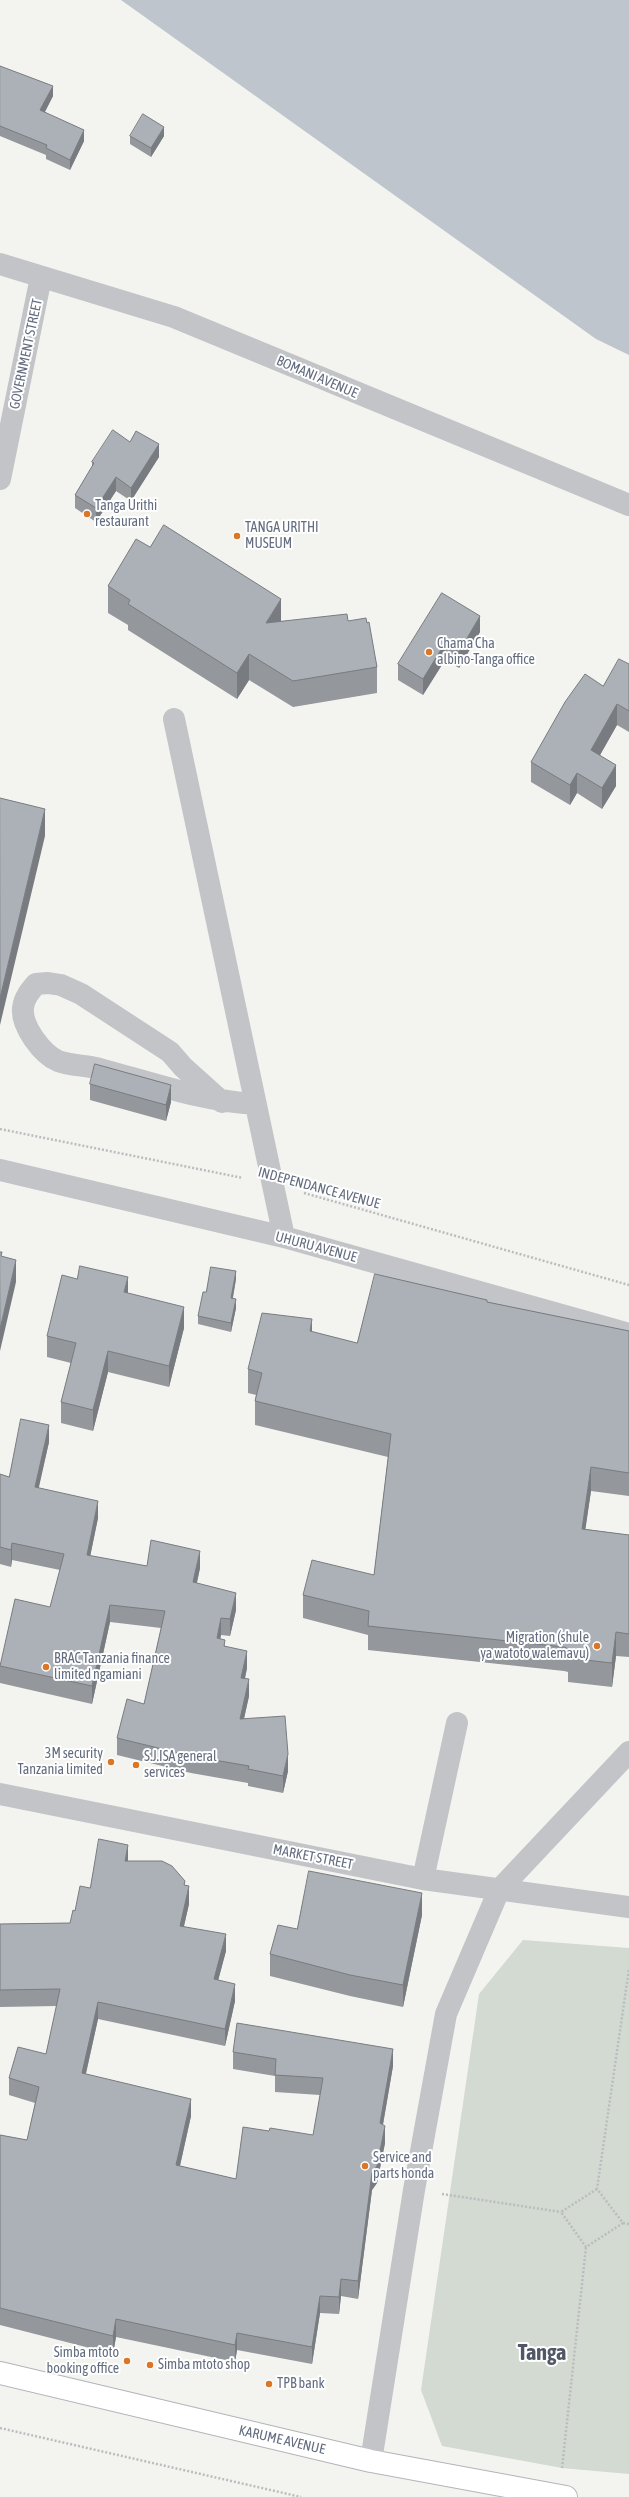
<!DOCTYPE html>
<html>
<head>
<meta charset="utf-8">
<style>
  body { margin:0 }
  canvas { display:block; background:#f3f4ef }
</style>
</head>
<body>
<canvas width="629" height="2497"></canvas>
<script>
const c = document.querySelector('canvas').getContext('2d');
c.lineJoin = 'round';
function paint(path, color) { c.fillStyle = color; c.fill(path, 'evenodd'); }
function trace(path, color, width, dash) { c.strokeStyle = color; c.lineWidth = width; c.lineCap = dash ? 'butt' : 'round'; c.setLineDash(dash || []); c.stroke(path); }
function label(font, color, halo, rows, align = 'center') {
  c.font = font + ' "Asap Condensed",sans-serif'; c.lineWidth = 4; c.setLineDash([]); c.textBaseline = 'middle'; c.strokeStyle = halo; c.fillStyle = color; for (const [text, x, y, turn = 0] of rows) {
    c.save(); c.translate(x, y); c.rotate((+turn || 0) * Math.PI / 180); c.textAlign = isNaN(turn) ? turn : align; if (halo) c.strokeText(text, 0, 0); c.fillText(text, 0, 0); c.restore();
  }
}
paint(new Path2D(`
  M523,1940L629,1948V2474L562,2468L442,2446L421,2390L479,1994Z`), '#d3dad1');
paint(new Path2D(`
  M121,0H629V355L596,339Z`), '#bec5cc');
const major = new Path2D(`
  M0,2373L371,2461L566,2497`);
trace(major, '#b2b5ba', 24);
trace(new Path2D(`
  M0,1129L243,1178
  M304,1193L629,1285
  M597,2189L561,2212L586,2247L623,2223L597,2189L629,1969
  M442,2194L561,2212
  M623,2223L629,2224
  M0,2428L301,2497
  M562,2468L586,2247`), '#bbbcbf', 2.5, [2, 2]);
trace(new Path2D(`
  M0,264L174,317L629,505
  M0,479L41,277
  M174,719L284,1237
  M222,1102L183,1067L170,1052L81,994L61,985L48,983L36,984C30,991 24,998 23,1008C21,1026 42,1054 58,1061C71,1066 87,1065 100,1069C152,1083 203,1101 256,1104
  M0,1170L284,1237L629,1334
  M0,1794L423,1879L629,1907
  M423,1879L457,1723
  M371,2461L414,2190L446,2014L499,1890L629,1752`), '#c2c4c8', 22);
trace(major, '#fff', 22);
paint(new Path2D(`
  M0,66L53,96L45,112L84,141L70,170L46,159V155L0,136Z
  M130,136H164L151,157L130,144Z
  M130,442L159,457L131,501L116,491L96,522L75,508V495L92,467V462Z
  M108,586L281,621H348L367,623L377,667V693L293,707L249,680L237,699L128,630V625L108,613Z
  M442,593L480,632L459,668L445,660L423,695L398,680V664Z
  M629,664V732L617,725L600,755L616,786L602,809L577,793L570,805L531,782V762L603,686Z
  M90,1084L171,1102L166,1121L90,1100Z
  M236,1279L233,1298L236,1308L231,1332L198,1324V1316L206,1292Z
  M128,1293L184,1328L169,1387L108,1372L93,1431L61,1423V1402L71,1363L47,1357V1336Z
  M487,1302L629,1331V1496L591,1491L585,1529L629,1535V1657L616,1656L612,1687L568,1682V1672L564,1671L368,1650V1635L303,1618V1595L374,1575L388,1457L255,1425V1401L256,1395L248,1393V1369L312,1332L357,1343Z
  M49,1442L38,1488L98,1518L90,1556L147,1566L200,1568L197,1583L236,1610L230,1636L221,1635L220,1639L225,1646L247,1668L245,1679L249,1696L244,1719L288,1771L283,1793L248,1786V1783L191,1773L117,1755V1738L144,1704L161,1628L110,1622L92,1704L0,1683V1664L50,1607L60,1570L12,1560L11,1567L0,1564V1474L9,1477Z
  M128,1861L185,1885L189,1904L184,1926L226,1951L218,1980L235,2001L225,2046L98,2019L86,2074L191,2116L180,2166L236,2179L269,2131L313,2135L320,2095L275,2092V2076L233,2069V2052L393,2066L383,2125L385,2143L377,2183L372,2190L358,2299L341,2296L339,2314L320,2313L312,2364L237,2350L235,2362L116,2337L113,2354L0,2325V2135L27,2140L35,2103L9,2095V2078L46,2054L57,2006L0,2007V1924L70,1923L75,1911L90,1888Z
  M422,1915L403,2007L350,1996L270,1976V1954L297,1929Z`), '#94989d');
paint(new Path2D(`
  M53,86V96L40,121V110Z
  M164,127V136L151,157V148Z
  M84,130V141L70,170V160Z
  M159,444V457L131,501V488Z
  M116,477V491L96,522V508Z
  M281,599V625L266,623Z
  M480,616V632L459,668V652Z
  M445,643V660L423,695V679Z
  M249,654V680L237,699V673Z
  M617,704V725L591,771V750Z
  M616,765V786L602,809V788Z
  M577,773V793L570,805V785Z
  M45,809V836L0,1025V998Z
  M171,1085V1102L166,1121V1105Z
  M16,1260V1282L0,1351V1329Z
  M236,1271V1279L231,1307V1298Z
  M128,1277V1299L124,1292Z
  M236,1299V1308L231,1332V1323Z
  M184,1307V1328L169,1387V1366Z
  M312,1319V1343L310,1331Z
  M108,1351V1372L93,1431V1410Z
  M49,1425V1442L35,1505V1487Z
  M591,1467V1491L582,1553V1529Z
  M98,1501V1518L87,1572V1555Z
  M12,1543V1560L11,1567V1550Z
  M200,1551V1568L193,1599V1582Z
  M236,1593V1610L230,1636V1619Z
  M110,1605V1622L92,1704V1686Z
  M221,1618V1635L217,1655V1638Z
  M616,1632V1656L612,1687V1663Z
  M247,1651V1668L241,1695V1678Z
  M249,1679V1696L240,1736V1719Z
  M288,1754V1771L283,1793V1776Z
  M128,1845V1862L125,1861Z
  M189,1886V1904L180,1943V1926Z
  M422,1893V1915L403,2007V1985Z
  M226,1934V1951L214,1996V1979Z
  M235,1984V2001L225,2046V2029Z
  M98,2002V2019L82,2090V2073Z
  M393,2049V2066L380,2141V2123Z
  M191,2099V2116L176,2183V2165Z
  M385,2126V2143L377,2183L372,2190L358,2299V2281L372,2173Z
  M341,2279V2296L339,2314V2297Z
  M320,2296V2313L312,2364V2347Z
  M116,2319V2337L113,2354V2336Z
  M237,2333V2350L235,2362V2345Z`), '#787c80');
const building = new Path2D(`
  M0,66L53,86L40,110L84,130L70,160L46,148L47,145L0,126Z
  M143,114L164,127L151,148L130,136Z
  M113,430L130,442L136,431L159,444L131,488L116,477L96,508L75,495L94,463L92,462Z
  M164,525L281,599L266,623L347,614L348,621L366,618L367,623L369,622L377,667L293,681L249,654L237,673L128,604L130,600L108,586L136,539L150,547Z
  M442,593L480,616L459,652L445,643L423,679L398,664Z
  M619,659L629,664V711L617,704L591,750L616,765L602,788L577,773L570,785L531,762L565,702L585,674L603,686Z
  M0,798L45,809L0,998Z
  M95,1064L171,1085L166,1105L90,1084Z
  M0,1252H2L1,1256L16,1260L0,1329Z
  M80,1266L128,1277L124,1292L184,1307L169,1366L108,1351L93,1410L61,1402L76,1343L47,1336L62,1275L77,1279Z
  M211,1267L236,1271L231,1298L236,1299L231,1323L198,1316L203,1292H206Z
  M375,1274L487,1300V1302L629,1331V1473L591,1467L582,1529L629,1535V1634L616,1632L612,1663L568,1658L569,1649L564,1647L368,1626L369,1611L303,1595L312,1560L374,1575L391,1434L255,1401L262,1373L248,1369L262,1313L312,1319L310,1331L357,1343Z
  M21,1419L49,1425L35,1487L98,1501L87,1555L147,1566L151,1540L200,1551L193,1582L236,1593L230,1619L221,1618L217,1638L225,1640L224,1646L247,1651L241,1678L249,1679L240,1719L285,1716L288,1754L283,1776L248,1769L249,1766L191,1756L117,1738L127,1699L144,1704L165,1611L110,1605L92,1686L0,1666L15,1599L50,1607L64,1554L12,1543L11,1550L0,1547V1474L9,1477Z
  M99,1839L128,1845L125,1861H162L172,1866L185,1881L184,1885L189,1886L180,1926L226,1934L214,1979L235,1984L225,2029L98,2002L82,2073L191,2099L176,2165L236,2179L243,2127L269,2131L270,2128L313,2135L323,2078L275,2075L276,2059L233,2052L237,2023L393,2049L380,2123L385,2126L377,2166L372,2173L358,2281L341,2279L339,2297L320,2296L312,2347L237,2333L235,2345L116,2319L113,2336L0,2308V2135L27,2140L39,2087L9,2078L18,2047L46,2054L60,1989L0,1990V1924L70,1923L73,1910L75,1911L80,1886L90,1888Z
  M309,1871L422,1893L403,1985L350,1975L270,1954L278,1925L297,1929Z`);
paint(building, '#acb1b7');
trace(building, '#787c80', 1);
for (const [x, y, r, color] of [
  [87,514,4,"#dc7627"],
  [237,536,4,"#dc7627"],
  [429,652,4,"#dc7627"],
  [597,1646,4,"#dc7627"],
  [46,1667,4,"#dc7627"],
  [111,1762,4,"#dc7627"],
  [136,1765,4,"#dc7627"],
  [365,2166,4,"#dc7627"],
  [127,2361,4,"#dc7627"],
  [150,2365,4,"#dc7627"],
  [269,2384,4,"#dc7627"]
]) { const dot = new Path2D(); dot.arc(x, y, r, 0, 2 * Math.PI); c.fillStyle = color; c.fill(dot); trace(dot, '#fff', 1.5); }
label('14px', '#646d80', '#fff', [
  ["GOVERNMENT STREET",26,354,-78],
  ["BOMANI AVENUE",317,377,23],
  ["INDEPENDANCE AVENUE",319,1188,15],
  ["UHURU AVENUE",316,1247,15],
  ["MARKET STREET",313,1857,11],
  ["KARUME AVENUE",282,2440,13]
]);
label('14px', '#646d80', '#fff', [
  ["Tanga Urithi",95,506],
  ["restaurant",95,522],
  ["TANGA URITHI",245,528],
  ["MUSEUM",245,544],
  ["Chama Cha",437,644],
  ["albino-Tanga office",437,660],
  ["Migration (shule",589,1638,"right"],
  ["ya watoto walemavu)",589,1654,"right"],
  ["BRAC Tanzania finance",54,1659],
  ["limited ngamiani",54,1675],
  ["3M security",103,1754,"right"],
  ["Tanzania limited",103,1770,"right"],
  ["S.J.ISA general",144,1757],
  ["services",144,1773],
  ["Service and",373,2158],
  ["parts honda",373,2174],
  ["Simba mtoto",119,2353,"right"],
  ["booking office",119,2369,"right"],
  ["Simba mtoto shop",158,2365],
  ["TPB bank",277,2384]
], 'left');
label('bold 22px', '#515865', '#fff', [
  ["Tanga",542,2353]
]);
</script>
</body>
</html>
